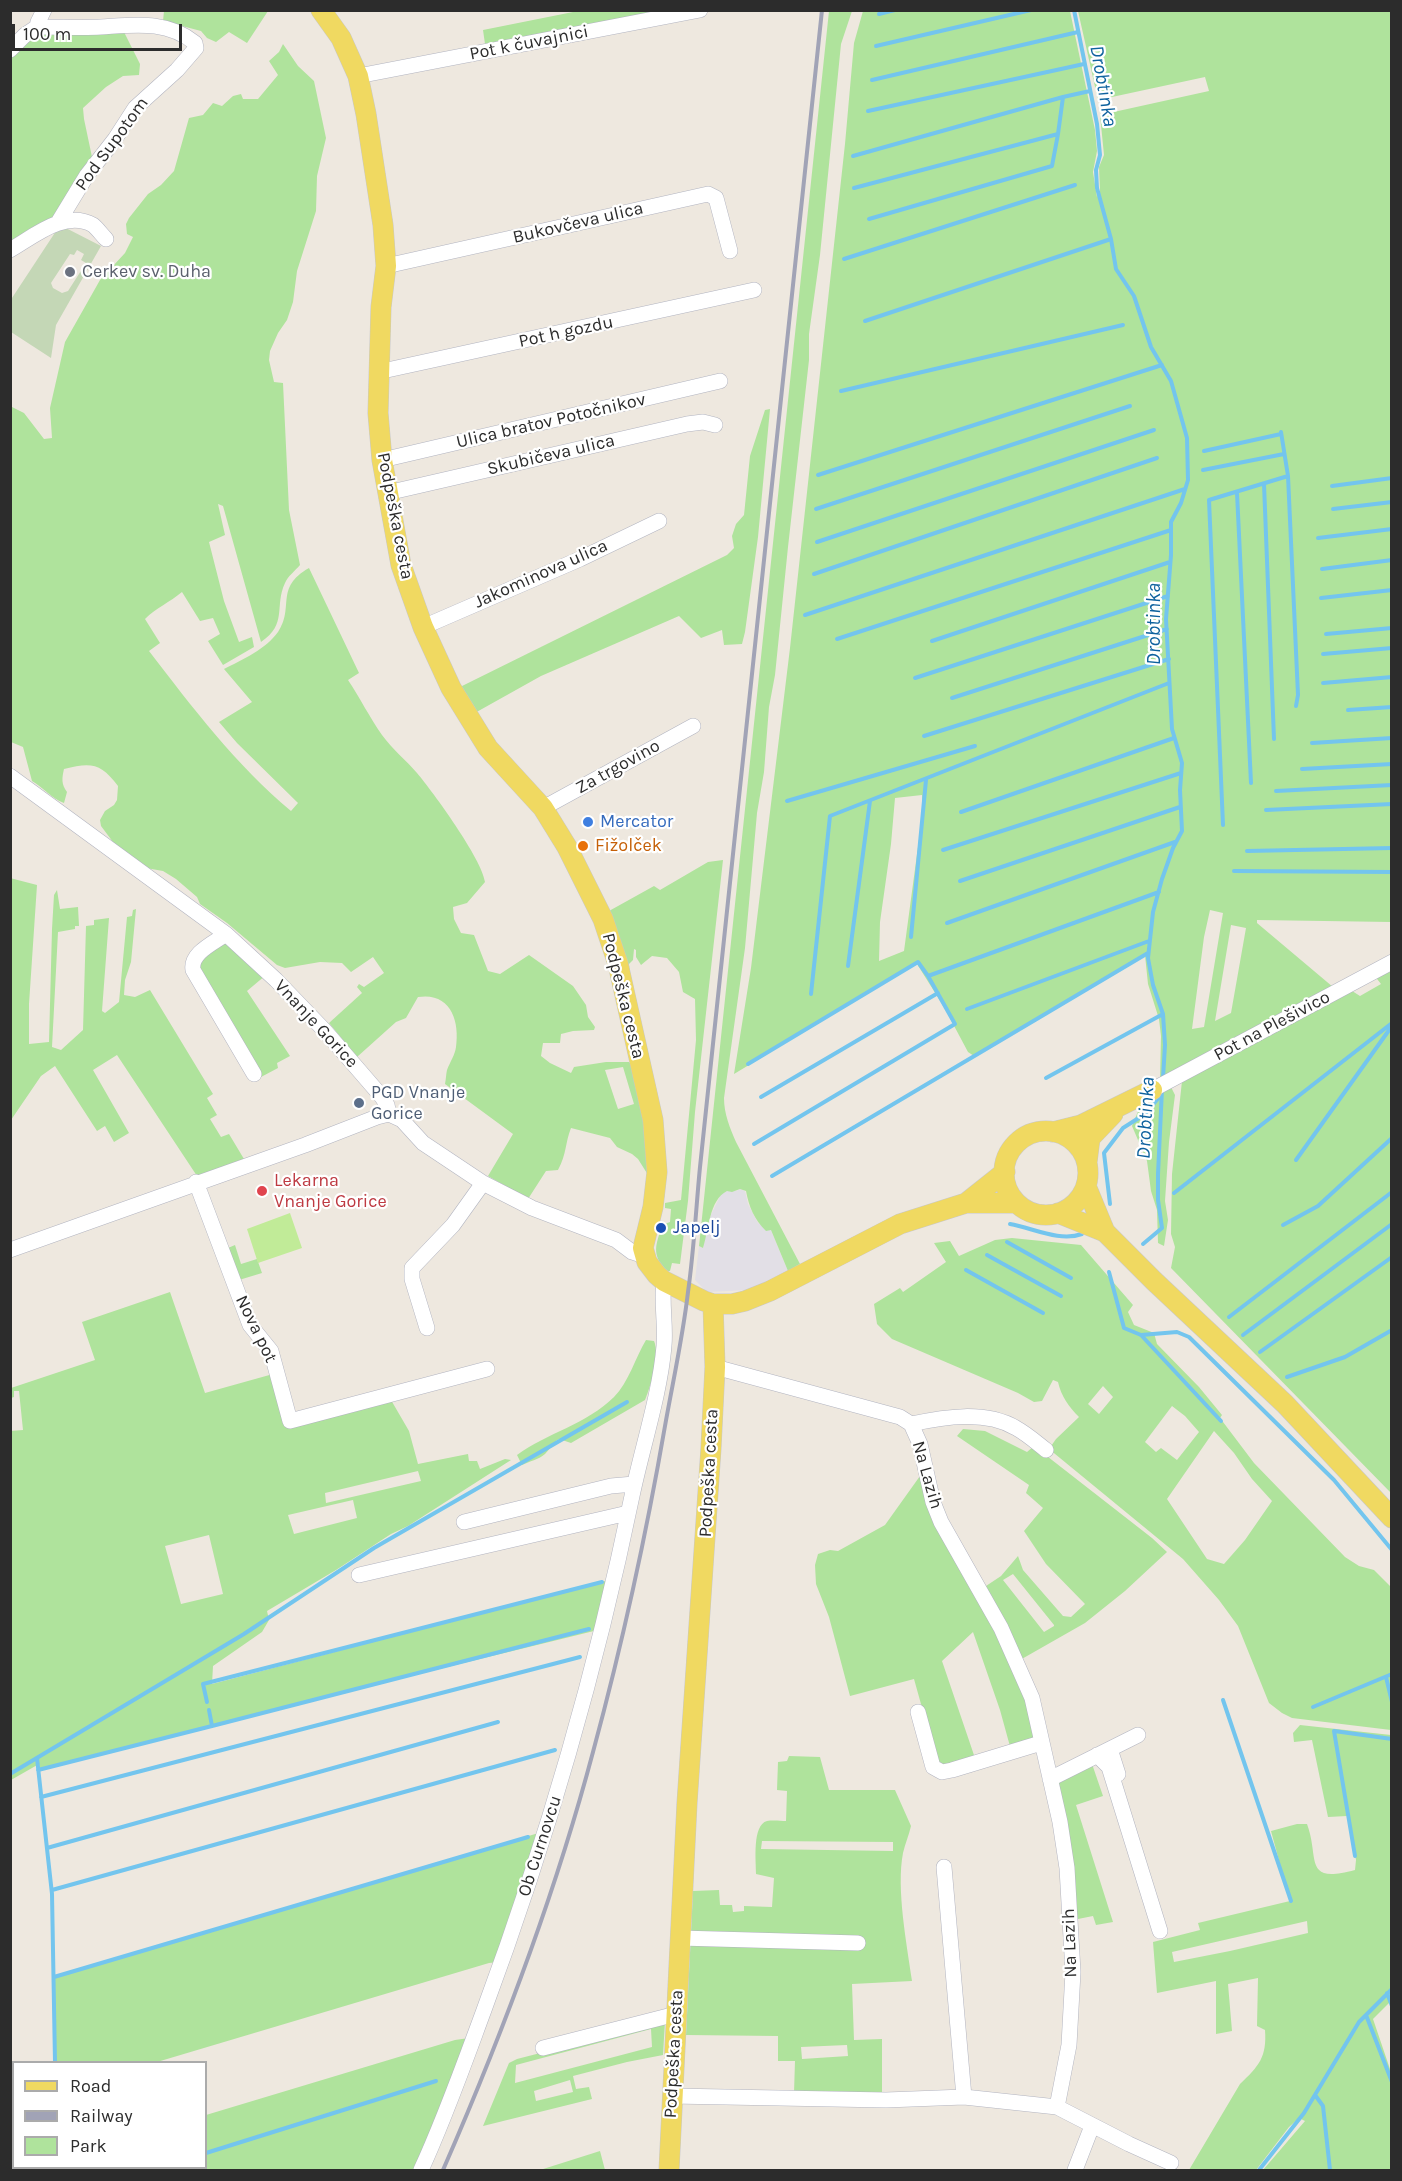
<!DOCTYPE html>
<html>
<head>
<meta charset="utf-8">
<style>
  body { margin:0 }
  #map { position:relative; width:1402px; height:2181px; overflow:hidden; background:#eee8df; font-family:Karla,sans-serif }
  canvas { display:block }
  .frame { position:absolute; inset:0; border:12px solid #2c2c2c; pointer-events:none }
  .legend { position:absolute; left:12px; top:2061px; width:195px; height:108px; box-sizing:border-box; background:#fff; border:2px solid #ababab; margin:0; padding:8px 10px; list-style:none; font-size:18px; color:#2c2c2c }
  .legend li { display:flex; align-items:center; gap:12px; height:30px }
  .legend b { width:30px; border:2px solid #ababab }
  .scale { position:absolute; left:12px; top:24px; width:170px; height:27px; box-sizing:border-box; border:3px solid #2c2c2c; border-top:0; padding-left:8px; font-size:18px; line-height:21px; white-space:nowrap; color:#2c2c2c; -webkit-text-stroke:4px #fff; paint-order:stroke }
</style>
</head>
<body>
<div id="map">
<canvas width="1402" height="2181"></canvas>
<div class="frame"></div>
<ul class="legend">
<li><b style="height:8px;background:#f0d961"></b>Road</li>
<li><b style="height:8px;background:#a1a3b6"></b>Railway</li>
<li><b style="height:16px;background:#afe39c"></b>Park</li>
</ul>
<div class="scale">100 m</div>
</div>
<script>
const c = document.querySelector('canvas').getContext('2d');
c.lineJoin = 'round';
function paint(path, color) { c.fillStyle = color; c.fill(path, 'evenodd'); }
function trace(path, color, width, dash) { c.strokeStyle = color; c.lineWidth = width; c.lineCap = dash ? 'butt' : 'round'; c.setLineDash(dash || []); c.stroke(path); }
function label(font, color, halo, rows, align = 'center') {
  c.font = font + ' Karla,sans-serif'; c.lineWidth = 4.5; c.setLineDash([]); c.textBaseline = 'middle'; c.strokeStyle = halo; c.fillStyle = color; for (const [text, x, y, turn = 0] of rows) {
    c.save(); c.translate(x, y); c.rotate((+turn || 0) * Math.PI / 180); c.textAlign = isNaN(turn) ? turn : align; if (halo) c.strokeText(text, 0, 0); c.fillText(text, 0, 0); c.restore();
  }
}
paint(new Path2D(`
  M740,1189L745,1191L748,1204L758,1223L771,1230L788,1271L749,1290L707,1292L695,1280L699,1246L703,1248L710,1217L721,1194L727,1191H736Z`), '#e2dfe6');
paint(new Path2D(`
  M164,11L267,10L268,11L247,43L229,32L216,42L207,38L201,31L163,21Z
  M578,11H684L490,43L485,44L483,30Z
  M829,11H852L841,44L820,255L809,334V360L788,547L775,675L769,707L764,772L757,813L745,948L724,1098C724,1114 730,1128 736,1142L800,1264L788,1271L771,1230L766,1231C754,1219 749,1207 746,1191L740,1189L732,1192L727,1191C709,1200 709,1230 703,1248L699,1246Z
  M863,11H1070L1095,130L1097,151L1093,172L1097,197L1100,191L1099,167L1104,155L1100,115L1209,91L1205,77L1098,100L1078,11H1391V922L1257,920V923L1333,987L1160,1080L1161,1036L1159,1019L1148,984L1145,955L974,1056L968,1052L944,1007L917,964L734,1074L751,968L790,648L845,144L854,43ZM922,795V817L904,951L879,961L880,922L891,844L895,798ZM1210,910L1223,913L1204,1027L1192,1029L1204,937ZM1231,925L1246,928L1231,1013L1215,1021Z
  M124,32L140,64L139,75L123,76L106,87L83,108L84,119L92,157L58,213L51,219L11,243V55L39,33Z
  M283,44L298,66L314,81L326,138L317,176L316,211L297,271L293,302L287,320L278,333L270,351L269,360L274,382L283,383L289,510L300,565C295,571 288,576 285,583C274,606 288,624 261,642L223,506L218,504L225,535L209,542L224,601L239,642L252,637L254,647L223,665L208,641L220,634L213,618L200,621L182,592C170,602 156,608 145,619L160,643L149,651C192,707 236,765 291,811L298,803L237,743L219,722L252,702L224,669C242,660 266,649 278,632C295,607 274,588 309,568L359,673L348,680C360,698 370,718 382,735C392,749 406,760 417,773C433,792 482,859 485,882L467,903L453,907L454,919L461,933L474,935L488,971L500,974L529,955L573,986L586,1005L588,1017L595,1027L594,1030L573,1031L561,1034L560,1043H543L541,1056L550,1063L571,1073L574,1067L606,1062H629L634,1067L649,1120L650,1178L638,1159L632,1154L617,1147L610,1138L571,1128C565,1143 567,1153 558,1170L546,1171L528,1199L488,1176L513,1134L445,1084C446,1079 446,1074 447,1070C450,1062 455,1055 456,1047C460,1020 450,992 418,997L406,1018L396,1022L357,1057L329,1023L362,993L357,987L359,984L364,987L384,973L373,957L351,972L342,963L320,962L285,968L277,965L227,923L200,904L197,897L176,879L163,871L146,868L116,846L101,826L100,820L105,811L114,805L117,800L118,786C101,763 91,762 64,769C62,778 61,784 67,792L64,803C51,798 44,788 32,781L23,747L11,742L10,406L24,413L44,439L52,438L50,408L65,342L100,280L125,253L133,237L127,234L126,224L129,218L148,194L161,185L174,171L189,118L203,115L213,103L222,106L233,96L241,94L243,99H258L278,75L269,61L279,52ZM623,1067L634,1104L618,1109L605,1070Z
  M770,409L758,537L745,632L742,644L724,645L722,630L701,638L679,616L541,676L473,714L458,688L727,555L734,548L732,536L736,524L744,515L750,456L765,410Z
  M723,860L695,1112L688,1201L680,1264L672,1263L670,1271H666C651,1253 656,1246 662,1225L670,1222L671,1209L665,1208V1203L681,1200L696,1040L695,999L683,992L679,972L667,958L652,956L641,965L636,957V950L634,949L633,960L629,964L630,976L609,911L654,886L660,890L708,862Z
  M10,878L37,885L29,1004V1044L49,1042L52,929L54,895L57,890L60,909L78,907L79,926H75V929L58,932L52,1047L61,1050L83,1030L86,926L94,925V920L109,918L102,1011L105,1013L119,1002L127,917L132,916L133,910L136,909L131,962L125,980L124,995L135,997L150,990L213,1094L207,1098L217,1115L210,1119L221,1137L229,1134L244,1159L197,1176L117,1055L93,1070L129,1133L114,1142L105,1126L97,1131L55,1066L41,1076L11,1120Z
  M223,941L266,975L247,991L290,1056L277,1063L278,1068L261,1077L198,968V959Z
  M1391,966V1493L1171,1268L1175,1247L1171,1234L1172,1174L1182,1081L1349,989L1360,996L1381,984L1374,975Z
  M1170,1085L1175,1095L1169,1142L1165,1201L1168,1220L1164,1246L1158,1243L1157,1210L1151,1191L1147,1161L1132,1126L1144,1097Z
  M1012,1238L1081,1245L1133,1305L1128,1312L1134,1325L1154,1333L1157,1344L1199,1387L1222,1415L1220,1418L1254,1463L1345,1557L1359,1566L1374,1570L1391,1587V1730L1292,1718L1282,1713L1269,1703L1238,1626L1219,1600L1183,1559L1049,1449L1056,1439L1079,1417C1069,1407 1061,1396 1058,1382L1053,1380L1042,1401L1034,1402L1018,1393L892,1339L877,1324L874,1304L900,1288L903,1292L946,1262L934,1243L950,1241L959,1256L995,1240ZM1103,1386L1113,1397L1099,1414L1088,1404ZM1172,1406L1185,1416L1199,1432L1177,1460L1161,1448L1156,1452L1145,1442ZM1214,1431L1234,1453L1252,1479L1272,1501L1245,1540L1224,1564L1207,1559L1167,1499Z
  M235,1245L241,1264L257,1259L262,1273L239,1280L228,1248Z
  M170,1292L205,1393L273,1374L285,1425L391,1400L409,1431L418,1464L468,1454L469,1461H477L480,1469L505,1459L511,1460L408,1526L391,1534L336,1570L267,1611L269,1620L262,1632L213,1666L212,1684L609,1580L598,1630L309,1701L40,1771L39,1764L11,1780L10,1431L23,1430L19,1391H14V1397L11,1398V1388L95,1360L82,1322ZM418,1471L421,1481L326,1503L325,1493ZM353,1500L357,1518L294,1534L288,1515ZM209,1535L223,1594L181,1604L165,1546Z
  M646,1340L654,1341C660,1355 651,1386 645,1400L571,1443L559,1439C552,1443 551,1448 545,1454C538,1460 530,1461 522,1465L517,1455C547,1433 587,1424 614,1397C629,1382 635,1358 646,1340Z
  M963,1429L985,1431L1027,1452L1034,1446L1152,1538L1167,1552L1125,1591L1085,1623L1020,1660L983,1588L1001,1576L1018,1556L1023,1570L1063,1616L1071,1617L1085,1604L1046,1564L1024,1531L1043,1508L1026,1493L1029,1485L957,1436ZM1013,1574L1054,1625V1626L1044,1632L1003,1580Z
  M920,1476L954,1551L1030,1701L1034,1742L1011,1750L1000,1710L973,1632L942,1661L976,1761L938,1765L914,1679L850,1696L829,1617L816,1584L815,1565L818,1554L830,1550L838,1551L885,1525Z
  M1300,1725L1391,1735V2001L1373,2019L1391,2072V2170H1263L1305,2121L1299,2118L1289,2127L1256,2170H1189L1240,2084C1259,2066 1267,2057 1265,2030L1257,2026L1258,1978L1228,1984L1232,2031L1216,2034V1981L1157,1993L1153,1942L1200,1930L1198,1923L1290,1901L1271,1831L1297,1824H1307C1320,1859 1302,1884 1355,1870L1356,1860L1347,1816L1328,1817L1312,1740L1294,1742L1293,1733ZM1307,1921L1308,1933L1230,1951L1174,1962L1172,1952Z
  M789,1756L820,1757L829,1790H895L911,1826C909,1835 905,1844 903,1853C896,1889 907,1945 912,1981L852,1984L854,2040L882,2039V2092L879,2094L794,2093L795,2061H778V2036L686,2035L693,1891L719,1890L720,1905H732L733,1912L744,1911V1906L772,1907L774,1878L756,1874C756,1861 752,1825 767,1821C773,1820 781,1821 786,1821L787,1791L777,1790L778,1762L787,1761ZM762,1841L893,1842V1851L761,1849ZM847,2045L848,2056L802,2059L801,2047Z
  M1091,1761L1103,1796L1076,1805L1113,1922L1096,1925L1093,1916L1073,1920L1058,1778Z
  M542,1832L499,1962L489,1963L157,2062H54L52,1977Z
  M665,2021L663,2055L627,2062L573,2076L576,2089L589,2087L592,2099L483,2126L509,2063L517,2059ZM651,2029L652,2047L515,2083L516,2065ZM570,2080L573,2092L536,2101L534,2091Z
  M469,2038L418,2170H24L31,2168H206V2115L455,2040Z
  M600,2151L605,2170H540Z`), '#afe39c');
paint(new Path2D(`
  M60,225L101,246L56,325L51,358L11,332L10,301ZM77,250L84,254L81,260L86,263L68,291L62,293L53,288L51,283L70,254L74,255Z`), '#c4d7b6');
paint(new Path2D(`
  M290,1213L302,1248L258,1263L247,1229Z`), '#c1eb98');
trace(new Path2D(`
  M1074,10L1097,124L1100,155L1096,170L1097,188L1111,239L1116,269L1134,296L1151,347L1171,381L1187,438L1188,480L1181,503L1171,522V555L1166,619L1172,729L1182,763L1180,790L1182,831L1173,848L1162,879L1153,912L1148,958L1153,985L1163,1014L1165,1045L1163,1078
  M879,14L895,10
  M876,46L1031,10
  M872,80L1078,32
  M868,111L1084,64
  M853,156L1063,97
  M854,188L1058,134L1063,97L1090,91
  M869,219L1052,166L1058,134
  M844,259L1075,185
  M865,321L1111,239
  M841,391L1123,325
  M1281,432L1288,476L1298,695L1296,706
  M1204,451L1281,434
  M1203,470L1284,454
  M818,475L1162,365
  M1264,484L1274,739
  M1332,486L1392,478
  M1237,493L1251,783
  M816,509L1130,406
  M1333,509L1392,502
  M1318,538L1392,529
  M817,542L1154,430
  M1322,569L1392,560
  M814,574L1157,458
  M1321,598L1392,590
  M805,615L1185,489
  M1326,634L1392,628
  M837,639L1171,530
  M932,641L1170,562
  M1323,654L1392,648
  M915,678L1168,596
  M1323,683L1392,677
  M952,698L1167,629
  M1348,710L1392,707
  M924,736L1169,659
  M1312,743L1392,738
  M1302,769L1392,764
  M1276,791L1392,785
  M787,801L975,746
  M1266,810L1392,804
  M961,812L1174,738
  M1223,825L1209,500L1288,476
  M943,850L1181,773
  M1247,851L1392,848
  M1234,871L1392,872
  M960,881L1180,807
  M947,923L1175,842
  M911,937L926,780
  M848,966L870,801
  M811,994L830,816L1169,683
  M967,1009L1149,941
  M748,1064L918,962L928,976
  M1046,1078L1163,1014
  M761,1097L938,993
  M754,1144L955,1024L928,976L1159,892
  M1296,1160L1392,1026
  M772,1176L1148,953
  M1174,1193L1392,1023
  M1110,1204L1104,1153L1123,1128L1145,1114L1161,1095
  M1010,1224C1033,1228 1059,1242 1082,1234
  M1283,1225L1318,1206L1392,1138
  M1007,1242L1071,1278
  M1143,1244L1162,1228L1158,1200V1174L1162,1089
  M987,1255L1061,1296
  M966,1270L1043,1313
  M1109,1272L1124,1328L1141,1335L1221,1421
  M1229,1317L1392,1192
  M1141,1335L1177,1332L1189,1337L1334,1480L1392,1550
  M1243,1335L1392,1224
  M1260,1352L1392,1257
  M1287,1377L1345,1357L1392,1330
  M1386,1677L1392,1702
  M1223,1700L1291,1901
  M207,1702L203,1684L602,1582
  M1313,1707L1392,1674
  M212,1726L589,1629
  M37,1758L52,1894L55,2062
  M38,1770L212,1726L209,1710
  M10,1774L244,1634L374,1548L627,1402
  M41,1797L580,1657
  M47,1848L498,1722
  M1355,1856L1334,1731L1392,1739
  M52,1890L555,1750
  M54,1977L528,1837
  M1387,1993L1392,2006
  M1366,2015L1392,2082
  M1315,2095L1323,2106L1330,2170
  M206,2153L436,2081
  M10,2162L14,2165
  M150,2170L160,2168
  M1259,2170L1304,2113L1359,2022L1392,1989`), '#73c5ee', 4);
const minor = new Path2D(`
  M44,10L38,22L44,27C63,27 82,28 101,27C135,25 167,20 195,43L196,48L177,70L135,108L115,139L87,175L59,221
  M10,50L25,35L40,25
  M358,76L700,10
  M10,250C33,237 65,209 93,225C97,228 102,235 106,239
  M386,266L708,194L716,198L730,251
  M378,372L754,290
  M382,460L720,381
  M387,493L687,424L703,422L715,425
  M423,627L580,559L659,521
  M10,776L226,934L276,980L325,1031L382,1097L387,1105L389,1114
  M543,808L693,726
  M226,934C214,943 190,953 193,970L254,1074
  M1152,1090L1392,962
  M389,1114L402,1120L423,1143L483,1183L532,1208L616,1240L632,1252L644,1256
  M196,1182L250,1325L271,1351L290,1421L487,1369
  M10,1250L305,1145L377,1117L389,1114
  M427,1328L412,1279V1268L453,1225L483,1183
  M911,1424C944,1417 985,1410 1016,1428C1027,1434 1037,1443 1046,1450
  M464,1522L611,1486L634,1484
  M359,1575L628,1513
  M918,1712L933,1767L942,1772L952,1770L1041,1743
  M1110,1749L1118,1774
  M1097,1755L1109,1767L1160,1931
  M1050,1779L1138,1735
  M944,1867L964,2097
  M680,1938L858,1943
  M543,2048L676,2014
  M672,2096L886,2100L964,2097L1057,2107L1069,2045L1073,1972L1067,1868L1060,1822L1032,1698L1001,1628L941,1522L933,1502L920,1444L911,1424L900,1417L715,1367
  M1057,2107L1129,2144L1171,2163
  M421,2170C445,2118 464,2064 484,2010C546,1843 596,1671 632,1496C642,1448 660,1394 664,1346C666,1324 661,1302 664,1281
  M1075,2170L1092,2126`);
const major = new Path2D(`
  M321,10L341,38L358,76L366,114L383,225L386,266L381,307L378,413L382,460L401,565L423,627L451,688L488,748L543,808L567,847L603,919L618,964L653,1120L657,1172L653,1207L643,1248L647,1262L657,1275L664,1281L704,1301L713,1304H732L745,1301L770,1291L900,1224L966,1203H1015
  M1004 1173a42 42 0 1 1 84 0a42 42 0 1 1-84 0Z
  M1053,1132L1081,1125L1152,1090
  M1087,1162L1090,1138L1113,1114
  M1086,1186L1105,1232
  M966,1203L1005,1172
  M1058,1213L1105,1232L1154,1281L1285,1404L1392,1518
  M669,2170L687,1803L711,1448L715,1367L713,1304`);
trace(minor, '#b2b4c0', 16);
trace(major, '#c8c8c8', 21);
trace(minor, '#fff', 15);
trace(major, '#f0d961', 20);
trace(new Path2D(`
  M443,2170C502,2035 555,1895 593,1752C622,1645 646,1536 665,1426C673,1381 683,1336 688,1292C694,1250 696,1208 700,1167L822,10`), '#a1a3b6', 4);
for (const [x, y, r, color] of [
  [70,272,6,"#6b7280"],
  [588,822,6,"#3f7fe0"],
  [583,846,6,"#e8710a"],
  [359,1103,6,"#5c6f8a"],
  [262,1191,6,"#e0444e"],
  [661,1228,6,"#1a4fb4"]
]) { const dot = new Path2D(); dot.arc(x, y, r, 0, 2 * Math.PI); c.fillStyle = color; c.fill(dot); trace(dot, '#fff', 2); }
label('18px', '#2c2c2c', '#fff', [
  ["Pot k čuvajnici",529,43,-11],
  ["Pod Supotom",112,144,-54],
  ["Bukovčeva ulica",578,223,-13],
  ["Pot h gozdu",566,332,-12],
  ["Ulica bratov Potočnikov",551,421,-13],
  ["Skubičeva ulica",551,455,-13],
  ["Podpeška cesta",395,516,79],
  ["Jakominova ulica",541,574,-24],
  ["Za trgovino",618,767,-29],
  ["Podpeška cesta",623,996,76],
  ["Vnanje Gorice",316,1024,47],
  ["Pot na Plešivico",1272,1026,-28],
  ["Nova pot",256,1329,64],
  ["Podpeška cesta",709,1473,-87],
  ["Na Lazih",927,1475,74],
  ["Ob Curnovcu",540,1846,-72],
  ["Na Lazih",1070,1943,-92],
  ["Podpeška cesta",674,2054,-87]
]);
label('18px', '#5b616d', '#fff', [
  ["Cerkev sv. Duha",82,272]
], 'left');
label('18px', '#366cbe', '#fff', [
  ["Mercator",600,822]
], 'left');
label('18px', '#c56008', '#fff', [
  ["Fižolček",595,846]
], 'left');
label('18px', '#4e5e75', '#fff', [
  ["PGD Vnanje",371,1093],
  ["Gorice",371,1114]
], 'left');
label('18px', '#be3a42', '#fff', [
  ["Lekarna",274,1181],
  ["Vnanje Gorice",274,1202]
], 'left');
label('18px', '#164399', '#fff', [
  ["Japelj",673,1228]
], 'left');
label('italic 20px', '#0e629e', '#fff', [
  ["Drobtinka",1103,86,80],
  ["Drobtinka",1154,624,-90],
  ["Drobtinka",1146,1118,-87]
]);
</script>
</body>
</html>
